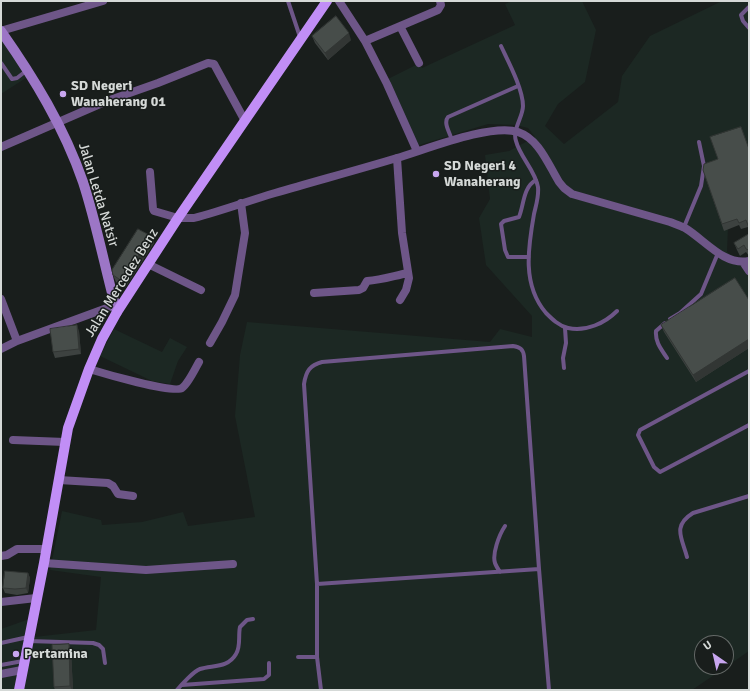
<!DOCTYPE html>
<html>
<head>
<meta charset="utf-8">
<style>
  body { margin:0 }
  #map { position:relative; width:750px; height:691px; overflow:hidden; background:#191e1c; font-family:Signika,sans-serif }
  canvas { display:block }
  .frame { position:absolute; inset:0; border:2px solid #d5d9d7; pointer-events:none }
  .north { position:absolute; left:694px; top:635px; width:40px; height:40px; box-sizing:border-box; background:#191e1c; border:1px solid #646967; border-radius:50%; rotate:326deg; font-size:11px; font-weight:700; line-height:16px; text-align:center; color:#d5d9d7 }
  .north::after { content:''; display:block; margin:auto; width:14px; height:18px; background:#c8a6ef; clip-path:polygon(50% 0,100% 100%,50% 72%,0 100%) }
</style>
</head>
<body>
<div id="map">
<canvas width="750" height="691"></canvas>
<div class="frame"></div>
<div class="north">U</div>
</div>
<script>
const c = document.querySelector('canvas').getContext('2d');
c.lineJoin = 'round';
function paint(path, color) { c.fillStyle = color; c.fill(path, 'evenodd'); }
function trace(path, color, width, dash) { c.strokeStyle = color; c.lineWidth = width; c.lineCap = dash ? 'butt' : 'round'; c.setLineDash(dash || []); c.stroke(path); }
function label(font, color, halo, rows, align = 'center') {
  c.font = font + ' Signika,sans-serif'; c.lineWidth = 3; c.setLineDash([]); c.textBaseline = 'middle'; c.strokeStyle = halo; c.fillStyle = color; for (const [text, x, y, turn = 0] of rows) {
    c.save(); c.translate(x, y); c.rotate((+turn || 0) * Math.PI / 180); c.textAlign = isNaN(turn) ? turn : align; if (halo) c.strokeText(text, 0, 0); c.fillText(text, 0, 0); c.restore();
  }
}
paint(new Path2D(`
  M512,1H582L596,30L585,82L558,104L545,126L564,144L618,102L622,76L650,36L722,1H749V221L728,227L727,252L743,264L749,272V651L726,667V643H702V667H726L692,690H1V629L38,616L34,637L96,630L101,577L50,570L62,511L101,520L102,525L142,522L183,512L188,526L255,517L235,416L240,355L247,322L490,342L500,329L532,337V316L486,265L479,218L490,199L485,155L509,151L535,137L528,128L516,125L488,124L416,146L386,80L420,63L422,68L515,25L505,4Z
  M1,34L29,76L1,94Z
  M114,329L162,352L170,338L187,347L178,361L170,384L152,381L100,356Z`), '#1c2823');
trace(new Path2D(`
  M288,1L300,37
  M749,7L741,15L743,21L749,28
  M501,46C508,61 523,89 523,106C523,117 512,130 516,141C520,157 535,170 538,187C539,197 536,205 534,214C528,248 522,285 546,313C552,319 559,326 568,328C586,332 605,323 617,311
  M1,63L12,79L17,78L26,71
  M452,140C450,133 443,123 448,117L518,86
  M684,227L701,186L704,166L699,142
  M529,257H508L505,250L501,224L504,221L519,217C524,205 523,187 536,180
  M670,319L680,313L701,294L718,253
  M665,323L656,331C655,342 661,349 667,358
  M564,368L563,358L566,343L565,328
  M749,371L640,430L638,435L654,467L660,472L749,425
  M687,557C682,538 672,526 693,513L749,496
  M500,572C498,569 496,566 495,563C492,554 499,535 505,526
  M317,584L539,569
  M28,641L93,643L99,645L103,649L105,663
  M1,643L28,637
  M298,657H317
  M1,665L23,661
  M182,685L264,679L269,675V663
  M177,690C181,685 194,671 200,669C213,665 228,668 236,654C241,646 238,636 240,627L247,620L253,619
  M321,690L317,657V584L304,384C306,371 310,365 322,362L513,346C520,347 523,349 524,356L539,569L549,690`), '#6e5688', 4);
trace(new Path2D(`
  M339,1L365,41L387,84L417,151
  M400,26L419,63
  M1,31L103,1
  M365,41L438,10L441,5L440,1
  M1,147L107,101L158,83L208,63L214,64L245,121
  M397,158L402,233L409,278L406,290L400,300
  M150,172L153,209L154,211L178,218H194C221,211 248,201 275,193C316,181 357,170 397,158C425,150 491,123 518,132C539,139 548,164 559,182L564,188L572,194L670,222C675,224 681,226 685,228C705,240 724,266 749,261
  M743,262L749,271
  M148,264L201,290
  M314,293L359,290L363,288L367,281C382,280 393,276 408,273
  M1,299L17,341
  M210,343L222,322L235,295L245,233L241,203
  M1,349L17,341L115,305
  M89,369C102,373 174,394 182,388C188,384 195,369 199,362
  M13,440L65,442
  M59,480L108,483L113,486L118,494L133,496
  M1,556L7,555L17,549H46
  M44,563L146,570L233,564
  M1,602L36,598
  M1,674L22,670`), '#6e5688', 8);
trace(new Path2D(`
  M1,31C34,78 64,127 83,182C97,225 105,269 117,312`), '#9c76c6', 10);
trace(new Path2D(`
  M19,690L44,563L68,428L89,369L102,339L117,312L178,218L327,1`), '#c18ef6', 10);
paint(new Path2D(`
  M312,36L351,40L328,60L315,43Z
  M749,149V229L748,227L741,229L739,225L724,231L703,170Z
  M749,234V256L746,252L740,256L737,250L734,243Z
  M151,236L154,243L125,288L116,282L113,275Z
  M749,300V348L696,382L664,332L661,325Z
  M79,331L81,354L55,358L53,352Z
  M28,573L30,578L28,593L17,595L5,593L3,588Z
  M71,651L73,690H55L54,687Z`), '#3d4240');
paint(new Path2D(`
  M349,33L351,40L328,60L325,53Z
  M151,236L154,243L125,288L122,281Z
  M77,325L79,331L81,354L79,349Z
  M749,339V348L696,382L693,375Z
  M28,573L30,578L28,593L26,588Z
  M69,644L71,651L73,690H72L70,686Z`), '#323634');
const building = new Path2D(`
  M336,16L349,33L325,53L312,36Z
  M741,127L749,149V228L746,220L739,223L737,219L722,224L703,170L704,164L718,159L710,137Z
  M138,229L151,236L122,281L113,275L112,270Z
  M749,234V250L746,249L744,245L738,249L734,243Z
  M735,278L749,300V339L693,375L661,325Z
  M77,325L79,349L53,352L50,329Z
  M5,571L28,573L26,588L15,589L3,588Z
  M69,644L70,686L54,687L52,645Z`);
paint(building, '#474d4a');
trace(building, '#323634', 1);
for (const [x, y, r, color] of [
  [63,94,4,"#c8a6ef"],
  [436,174,4,"#c8a6ef"],
  [16,654,4,"#c8a6ef"]
]) { const dot = new Path2D(); dot.arc(x, y, r, 0, 2 * Math.PI); c.fillStyle = color; c.fill(dot); trace(dot, '#191e1c', 1.5); }
label('bold 14px', '#d5d9d7', '#191e1c', [
  ["SD Negeri",71,86],
  ["Wanaherang 01",71,102],
  ["SD Negeri 4",444,166],
  ["Wanaherang",444,182],
  ["Pertamina",24,654]
], 'left');
label('14px', '#d5d9d7', '#191e1c', [
  ["Jalan Letda Natsir",98,195,73],
  ["Jalan Mercedez Benz",122,283,-58]
]);
</script>
</body>
</html>
